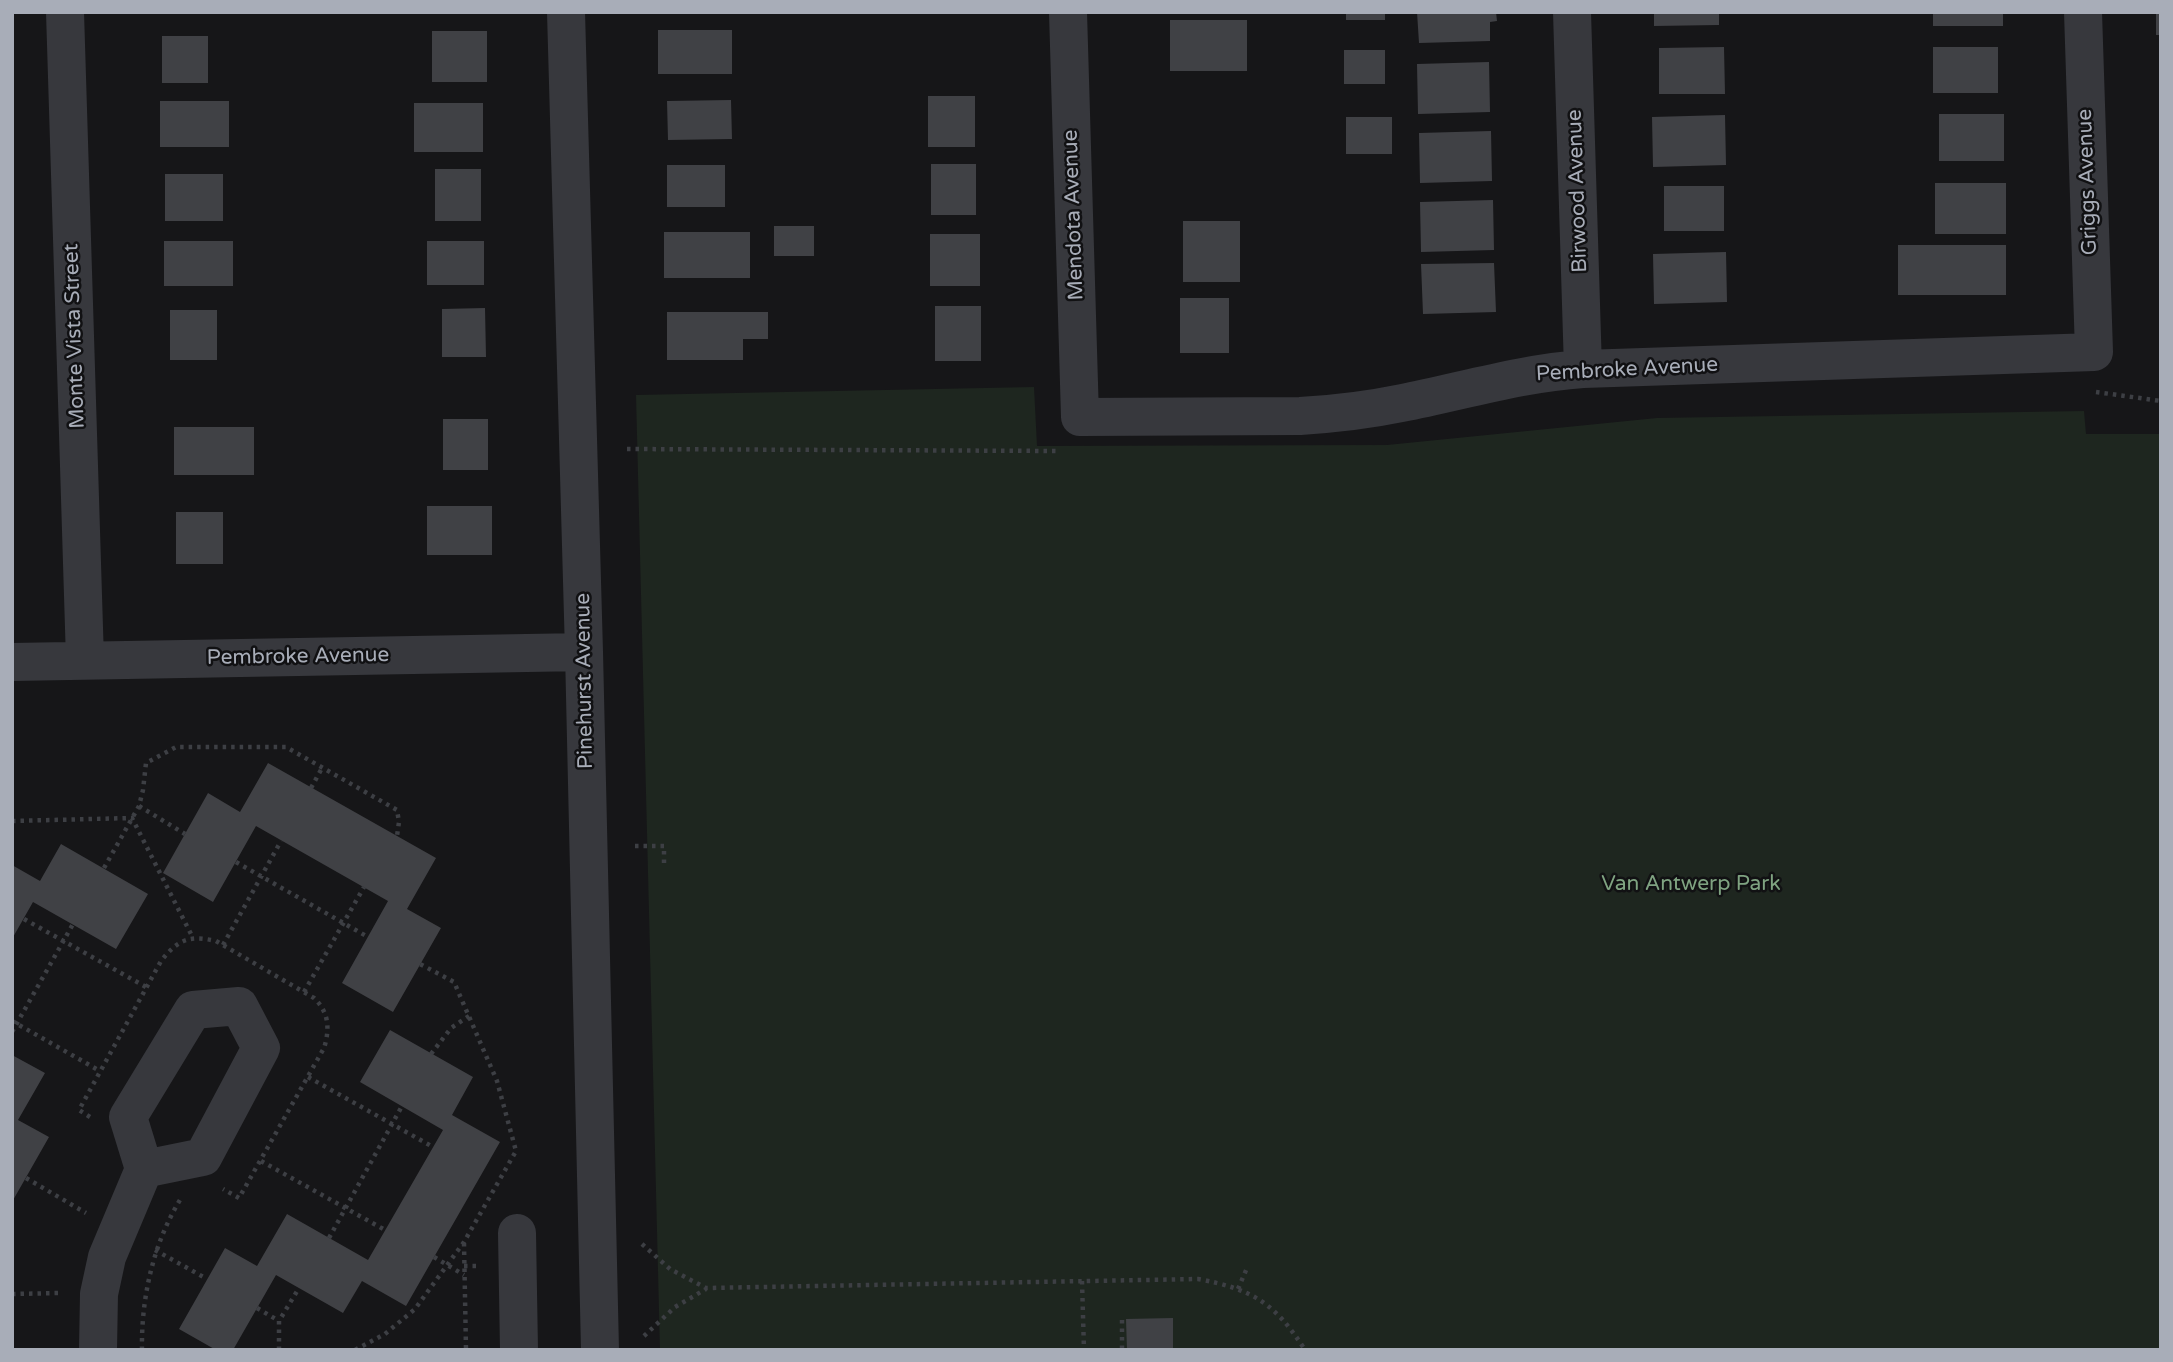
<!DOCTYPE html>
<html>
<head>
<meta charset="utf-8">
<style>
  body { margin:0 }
  #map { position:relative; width:2173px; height:1362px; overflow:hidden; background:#161618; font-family:"Varela Round",sans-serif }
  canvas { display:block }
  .frame { position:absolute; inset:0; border:14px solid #a8adb8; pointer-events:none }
</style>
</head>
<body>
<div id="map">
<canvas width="2173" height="1362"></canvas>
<div class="frame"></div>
</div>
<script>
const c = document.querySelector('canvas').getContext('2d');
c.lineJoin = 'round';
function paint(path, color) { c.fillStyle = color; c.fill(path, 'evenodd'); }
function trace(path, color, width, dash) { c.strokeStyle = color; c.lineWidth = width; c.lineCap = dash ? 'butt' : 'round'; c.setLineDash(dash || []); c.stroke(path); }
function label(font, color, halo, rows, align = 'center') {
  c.font = font + ' "Varela Round",sans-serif'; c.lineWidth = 5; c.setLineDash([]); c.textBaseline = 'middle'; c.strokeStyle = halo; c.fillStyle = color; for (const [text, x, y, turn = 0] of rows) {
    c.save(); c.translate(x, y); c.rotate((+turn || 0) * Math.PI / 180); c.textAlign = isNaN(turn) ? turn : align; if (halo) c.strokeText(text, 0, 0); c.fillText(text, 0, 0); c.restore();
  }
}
paint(new Path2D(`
  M1034,387L1037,446L1387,445L1657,418L2084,411L2086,434H2161V1350H660L636,395Z`), '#1e261f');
paint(new Path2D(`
  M1346,12H1385V20H1346Z
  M1417,12H1496L1497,21L1490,22V41L1419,43Z
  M1654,12H1719V25L1654,26Z
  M1933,12H2003V26H1933Z
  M2156,12H2161V35H2156Z
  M1170,20H1247V71H1170Z
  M658,30H732V74H658Z
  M432,31H487V82H432Z
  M162,36H208V83H162Z
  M1724,47L1725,94H1659V48Z
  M1933,47H1998V93H1933Z
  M1344,50H1385V84H1344Z
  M1489,62L1490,112L1418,114L1417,64Z
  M928,96H975V147H928Z
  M731,100L732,139L668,140L667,101Z
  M160,101H229V147H160Z
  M414,103H483V152H414Z
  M1939,114H2004V161H1939Z
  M1725,115L1726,165L1653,167L1652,117Z
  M1346,117H1392V154H1346Z
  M1491,131L1492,181L1420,183L1419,133Z
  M931,164H976V215H931Z
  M667,165H725V207H667Z
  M435,169H481V221H435Z
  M165,174H223V221H165Z
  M1935,183H2006V234H1935Z
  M1664,186H1724V231H1664Z
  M1493,200L1494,250L1421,252L1420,202Z
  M1183,221H1240V282H1183Z
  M774,226H814V256H774Z
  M664,232H750V278H664Z
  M930,234H980V286H930Z
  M164,241H233V286H164Z
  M427,241H484V285H427Z
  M1898,245H2006V295H1898Z
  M1726,252L1727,302L1654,304L1653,254Z
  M1494,263L1496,312L1423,314L1421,264Z
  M1180,298H1229V353H1180Z
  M935,306H981V361H935Z
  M485,308L486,357H442V309Z
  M170,310H217V360H170Z
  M667,312H768V339H743V360H667Z
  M443,419H488V470H443Z
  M174,427H254V475H174Z
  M427,506H492V555H427Z
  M176,512H223V564H176Z
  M268,763L436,858L407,909L441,928L393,1012L342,983L388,901L256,826L213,902L163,873L208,793L240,812Z
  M61,844L148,894L116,949L33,902L12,939V865L40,881Z
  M390,1030L473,1077L452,1115L500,1142L406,1306L362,1281L343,1313L276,1275L233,1350H216L179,1329L225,1248L257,1266L287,1214L368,1260L443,1130L360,1082Z
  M12,1055L45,1073L18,1120L49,1137L12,1202Z
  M1173,1318V1350H1127L1126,1319Z`), '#404145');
trace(new Path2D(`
  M2096,392L2161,401
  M627,449L1060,451
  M311,788L322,768
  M139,806L185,834
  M12,821L132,818L193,938
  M635,846H664V866
  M236,862L368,937
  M104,868L139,806L143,790L146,763L176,747H286L397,810L399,822L397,836
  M24,919L146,987
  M223,945L281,841
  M304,992L364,887
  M12,1021L100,1071
  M12,1032L73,924
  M431,1054L451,1028L469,1016
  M308,1077L433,1147
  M90,1117L79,1110L161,961C178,939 190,935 216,941L314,998C329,1012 330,1029 324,1048L239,1198L223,1189
  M261,1161L385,1230
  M26,1178L86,1213
  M329,1238L402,1106
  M464,1243L466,1350
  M642,1244L670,1269L706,1288L1198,1279C1252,1289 1275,1303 1305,1350
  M155,1250L207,1279
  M434,1257L464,1275
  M464,1266H481
  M1082,1281L1084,1350
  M1238,1289L1247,1268
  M12,1294L60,1293
  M257,1308L279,1321
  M1122,1320V1350
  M644,1336L675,1307L706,1289
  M142,1350C141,1299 153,1244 180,1200
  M279,1350V1321L299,1288
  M355,1350L385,1334L415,1309L464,1242L516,1151L497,1081L454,982L420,964`), '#3d3f44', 4.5, [3.5, 5]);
trace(new Path2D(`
  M65,12L85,660
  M566,12L584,652L600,1350
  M1068,12L1080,417L1300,416C1334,414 1368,410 1402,403C1463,391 1522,373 1583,369L2094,352L2083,12
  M1572,12L1583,369
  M12,662L584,652
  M239,1006L261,1048L203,1157L144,1169L128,1117L193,1010Z
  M517,1233L519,1350
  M98,1350L99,1294L107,1257L144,1169`), '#37383d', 38);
label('21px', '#a8adb8', '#111113', [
  ["Griggs Avenue",2088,182,-92],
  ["Birwood Avenue",1578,191,-92],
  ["Mendota Avenue",1074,215,-92],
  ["Monte Vista Street",75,336,-92],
  ["Pembroke Avenue",1627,370,-3],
  ["Pembroke Avenue",298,657,-1],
  ["Pinehurst Avenue",585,681,-91]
]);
label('21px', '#7fa381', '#111113', [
  ["Van Antwerp Park",1691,884]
]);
</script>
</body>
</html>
